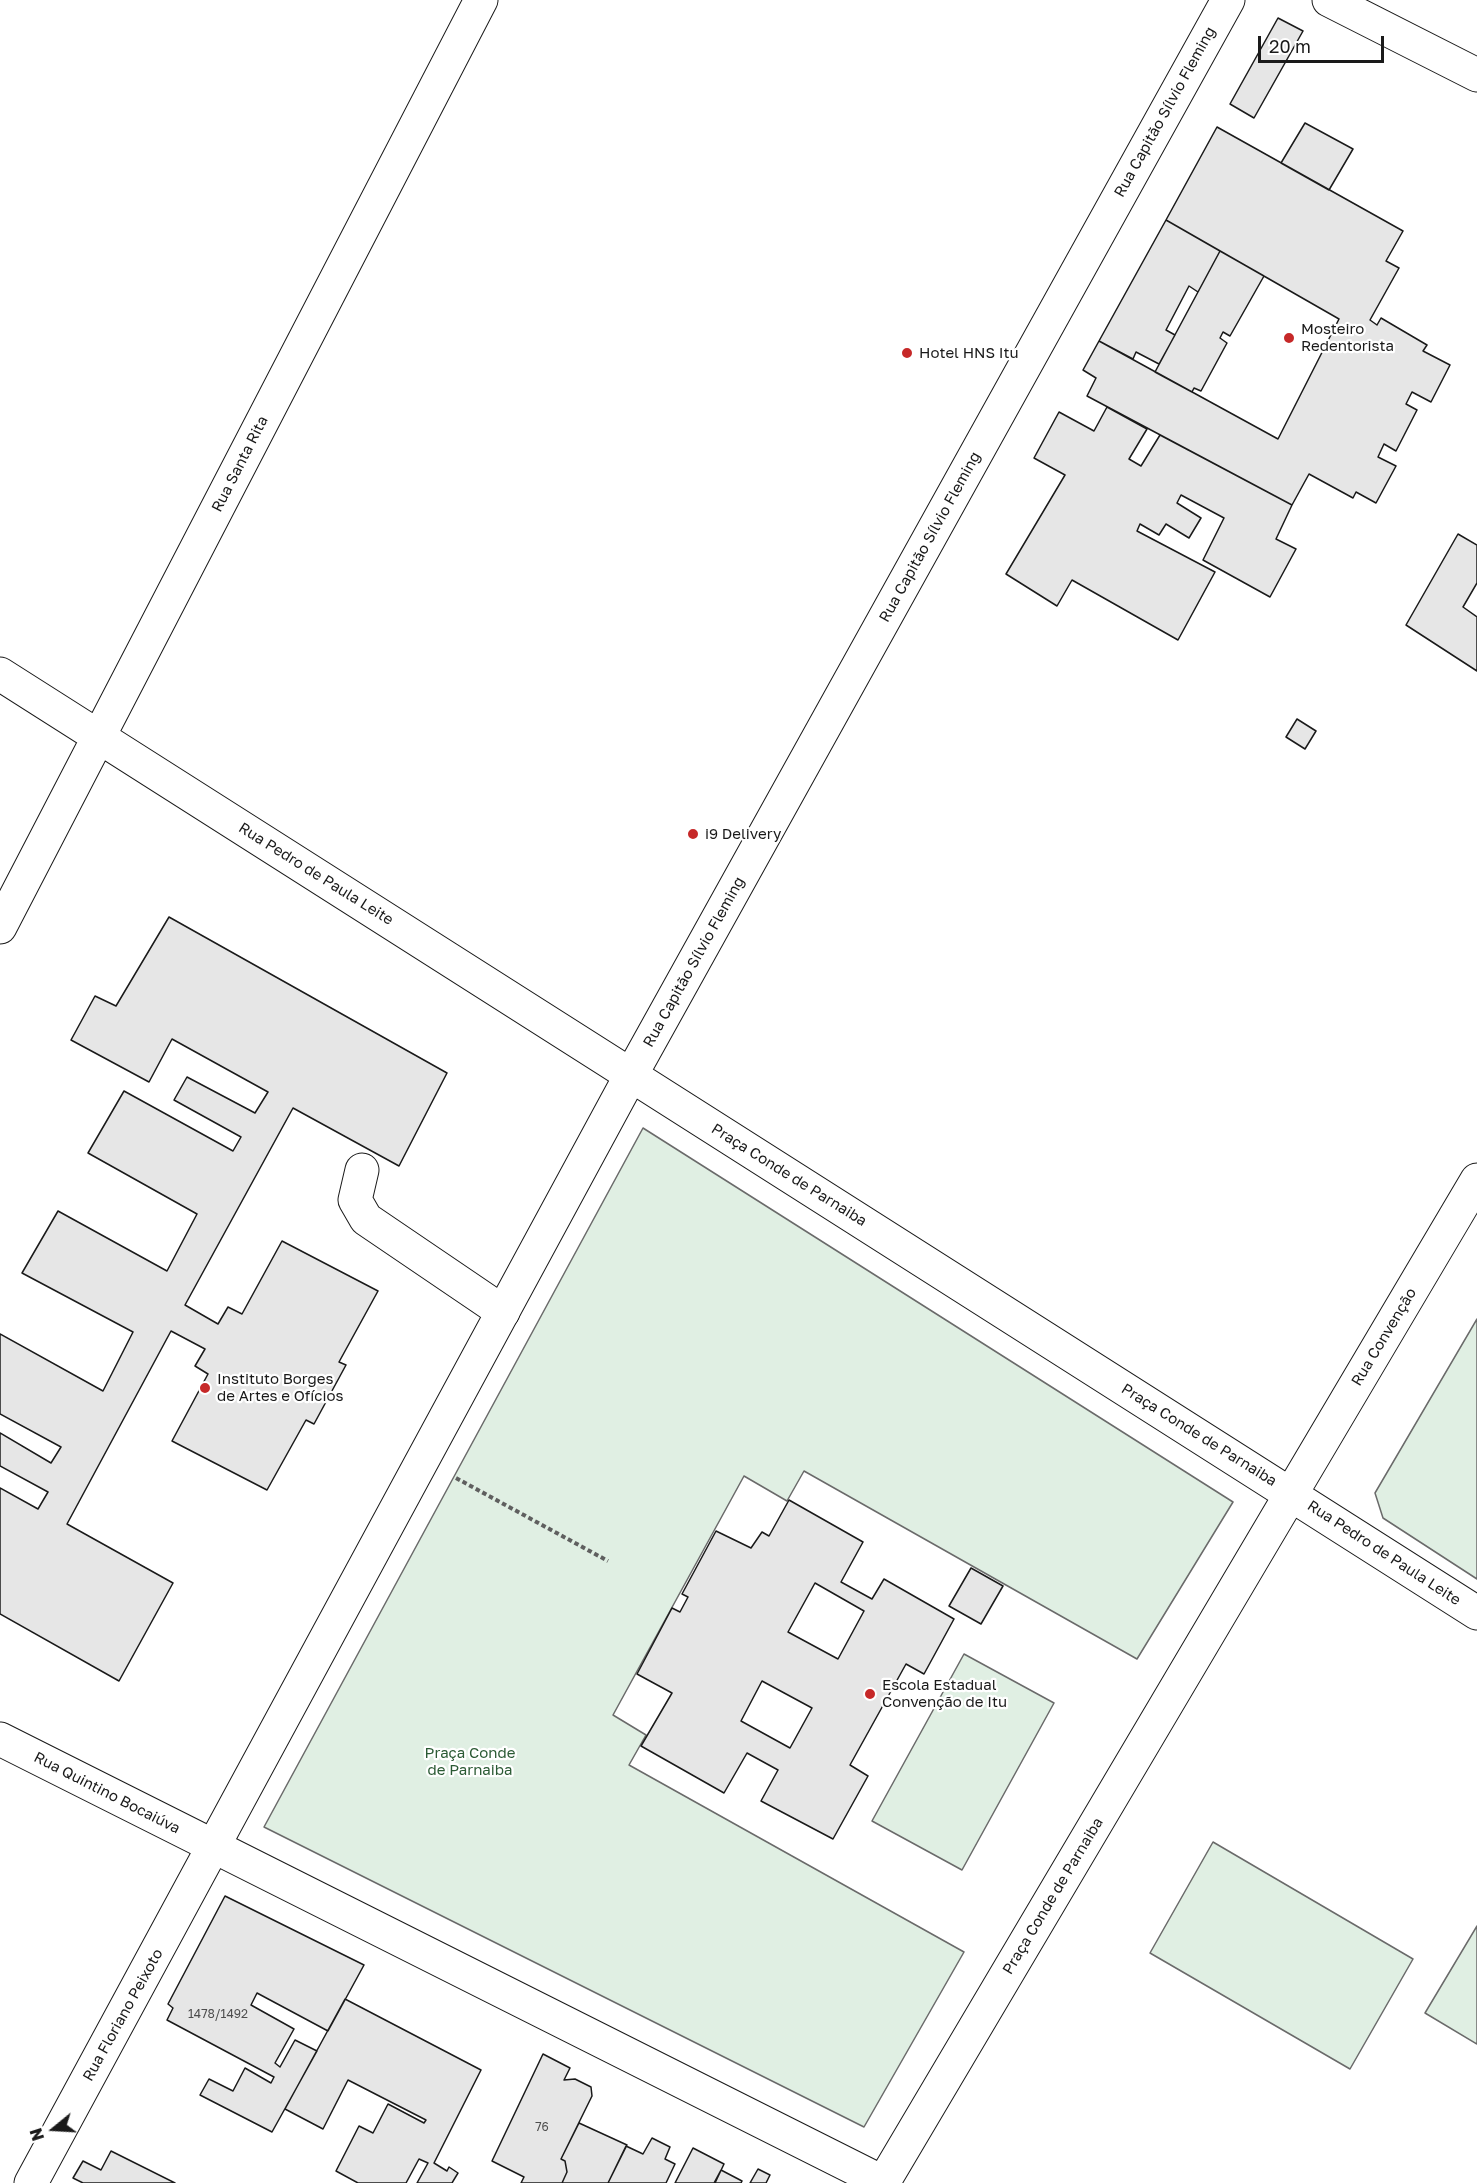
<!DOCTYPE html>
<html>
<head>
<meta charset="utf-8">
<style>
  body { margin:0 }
  #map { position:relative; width:1477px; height:2183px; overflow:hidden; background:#fff; font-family:"Golos Text",sans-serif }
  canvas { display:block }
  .north { position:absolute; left:24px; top:2099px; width:60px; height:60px; -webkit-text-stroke:4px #fff; paint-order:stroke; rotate:252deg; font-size:16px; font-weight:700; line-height:24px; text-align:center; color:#1a1a1a }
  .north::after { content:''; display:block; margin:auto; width:21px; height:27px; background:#1a1a1a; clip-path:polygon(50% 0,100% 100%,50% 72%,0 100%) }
  .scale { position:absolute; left:1258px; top:36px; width:126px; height:27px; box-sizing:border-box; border:3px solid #1a1a1a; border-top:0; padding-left:8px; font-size:18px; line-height:21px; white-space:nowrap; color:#1a1a1a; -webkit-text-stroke:4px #fff; paint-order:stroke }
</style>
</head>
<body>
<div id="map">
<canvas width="1477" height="2183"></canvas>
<div class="north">N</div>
<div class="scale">20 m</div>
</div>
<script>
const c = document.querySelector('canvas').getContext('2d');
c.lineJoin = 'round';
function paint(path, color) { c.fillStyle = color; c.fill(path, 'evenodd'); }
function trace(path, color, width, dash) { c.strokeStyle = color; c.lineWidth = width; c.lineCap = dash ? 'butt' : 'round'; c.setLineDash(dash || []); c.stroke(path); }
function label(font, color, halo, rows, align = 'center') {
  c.font = font + ' "Golos Text",sans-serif'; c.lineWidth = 4.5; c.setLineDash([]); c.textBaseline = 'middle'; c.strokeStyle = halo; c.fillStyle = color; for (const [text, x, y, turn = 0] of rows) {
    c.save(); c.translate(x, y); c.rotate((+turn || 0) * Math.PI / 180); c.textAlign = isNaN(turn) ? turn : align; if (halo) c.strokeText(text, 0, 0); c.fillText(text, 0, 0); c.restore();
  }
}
const green = new Path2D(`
  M643,1128L1233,1502L1137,1659L804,1471L787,1501L744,1476L613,1715L646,1735L629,1765L964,1952L864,2127L264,1827Z
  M1477,1319V1579L1383,1518L1375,1493Z
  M964,1654L1054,1703L962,1870L872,1821Z
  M1213,1842L1413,1959L1350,2069L1150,1953Z
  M1477,1926V2044L1425,2013Z`);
paint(green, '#e0efe3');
trace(green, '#6a6a6a', 1.5);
const building = new Path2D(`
  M1278,18L1303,31L1254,118L1230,104Z
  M1305,123L1353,149L1329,190L1281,163Z
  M1217,127L1403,231L1386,261L1399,268L1370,320L1377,325L1381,318L1427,345L1423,351L1450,365L1431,402L1412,392L1406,404L1417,410L1396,451L1384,444L1378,457L1396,466L1376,503L1356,492L1353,498L1309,474L1292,505L1087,396L1096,378L1083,370L1099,341L1278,439L1339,319L1166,220Z
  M1166,220L1220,251L1198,292L1189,286L1166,330L1175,335L1159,364L1136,352L1133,359L1099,341Z
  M1220,251L1264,276L1230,336L1223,332L1220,338L1227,343L1201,391L1194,388L1192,392L1155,372Z
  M1107,407L1147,429L1129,459L1141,466L1160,435L1292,505L1276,539L1296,549L1270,597L1203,560L1224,518L1181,495L1177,503L1201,518L1189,538L1166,524L1159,535L1140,524L1137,531L1215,572L1178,640L1072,580L1057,606L1006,574L1065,475L1034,458L1059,412L1094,431Z
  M1458,534L1477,545V583L1463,607L1477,617V671L1406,625Z
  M1297,719L1316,731L1305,749L1286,737Z
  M169,917L447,1073L399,1166L293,1108L185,1305L218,1324L228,1307L242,1314L282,1241L378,1291L339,1362L346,1365L314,1424L306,1420L267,1490L172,1441L208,1374L195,1366L205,1349L171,1331L67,1524L173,1583L119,1681L0,1614V1488L38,1509L48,1492L0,1466V1433L51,1463L61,1447L0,1414V1334L103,1391L133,1332L22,1273L58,1211L167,1271L197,1214L88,1153L124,1091L233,1151L241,1137L174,1100L187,1077L255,1113L268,1092L172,1039L149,1082L71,1040L95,996L116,1006Z
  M789,1500L863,1542L841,1582L872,1599L884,1579L954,1619L924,1674L906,1664L850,1765L868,1776L833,1839L761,1801L778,1770L747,1753L724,1793L641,1746L672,1693L637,1674L672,1608L680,1612L688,1597L682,1594L716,1531L751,1548L762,1532L769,1536ZM815,1583L864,1611L838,1659L788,1632ZM762,1681L812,1708L790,1748L741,1721Z
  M971,1568L1003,1586L981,1624L949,1606Z
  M225,1896L364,1965L328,2031L257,1993L251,2005L294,2029L275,2063L280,2067L295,2040L317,2051L272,2132L200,2095L209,2079L233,2091L245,2068L271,2083L274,2077L167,2020L173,2008L168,2004Z
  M345,1999L481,2070L434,2163L447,2171L449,2167L458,2173L452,2183H417L428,2163L419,2159L406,2183H358L336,2171L359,2126L373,2133L388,2104L424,2123L426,2120L348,2080L323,2129L285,2109Z
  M543,2054L570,2068L564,2080L575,2079L591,2087L592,2096L561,2159L565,2161L567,2172L562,2183H521L524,2177L492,2161Z
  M579,2123L627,2145L608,2183H562L567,2172L565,2161L561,2159Z
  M652,2138L670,2147L665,2159L675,2164L666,2183H608L626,2146L643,2154Z
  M693,2148L724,2164L715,2183H675Z
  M111,2151L175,2183H83L73,2178L83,2161L101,2170Z
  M758,2169L770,2175L766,2183H750Z
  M721,2170L742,2181L741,2183H714Z`);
paint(building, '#e6e6e6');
trace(building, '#1a1a1a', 1.5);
const minor = new Path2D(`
  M1329,0L1477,75
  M0,674L1477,1613
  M0,927L481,0
  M362,1170L355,1200L366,1219L503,1312
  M0,1739L884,2183
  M883,2183L1477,1180`);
const major = new Path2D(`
  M31,2183L631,1075L1228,0`);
trace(minor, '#1a1a1a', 35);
trace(major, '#1a1a1a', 35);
trace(new Path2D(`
  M456,1478L608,1561`), '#5f5f5f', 4, [4.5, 3]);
trace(minor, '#fff', 33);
trace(major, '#fff', 33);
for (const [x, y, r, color] of [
  [1289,338,6,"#c62828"],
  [907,353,6,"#c62828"],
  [693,834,6,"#c62828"],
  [205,1388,6,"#c62828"],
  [870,1694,6,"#c62828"]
]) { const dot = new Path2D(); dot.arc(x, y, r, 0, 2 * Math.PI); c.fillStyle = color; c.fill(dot); trace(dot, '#fff', 2); }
label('12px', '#4d4d4d', null, [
  ["1478/1492",218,2014],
  ["76",542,2127]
]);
label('15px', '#1a1a1a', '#fff', [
  ["Rua Capitão Sílvio Fleming",1165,112,-61],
  ["Rua Santa Rita",240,464,-63],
  ["Rua Capitão Sílvio Fleming",930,537,-61],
  ["Rua Pedro de Paula Leite",316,874,32],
  ["Rua Capitão Sílvio Fleming",694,962,-61],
  ["Praça Conde de Parnaiba",789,1175,32],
  ["Rua Convenção",1384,1337,-59],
  ["Praça Conde de Parnaiba",1199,1435,32],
  ["Rua Pedro de Paula Leite",1384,1553,33],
  ["Rua Quintino Bocaiúva",107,1793,27],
  ["Praça Conde de Parnaiba",1053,1896,-59],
  ["Rua Floriano Peixoto",123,2015,-61]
]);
label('15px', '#1a1a1a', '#fff', [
  ["Mosteiro",1301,329],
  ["Redentorista",1301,346],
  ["Hotel HNS Itu",919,353],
  ["i9 Delivery",705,834],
  ["Instituto Borges",217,1379],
  ["de Artes e Ofícios",217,1396],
  ["Escola Estadual",882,1685],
  ["Convenção de Itu",882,1702]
], 'left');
label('15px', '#2b5a34', '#fff', [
  ["Praça Conde",470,1753],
  ["de Parnaiba",470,1770]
]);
</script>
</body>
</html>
